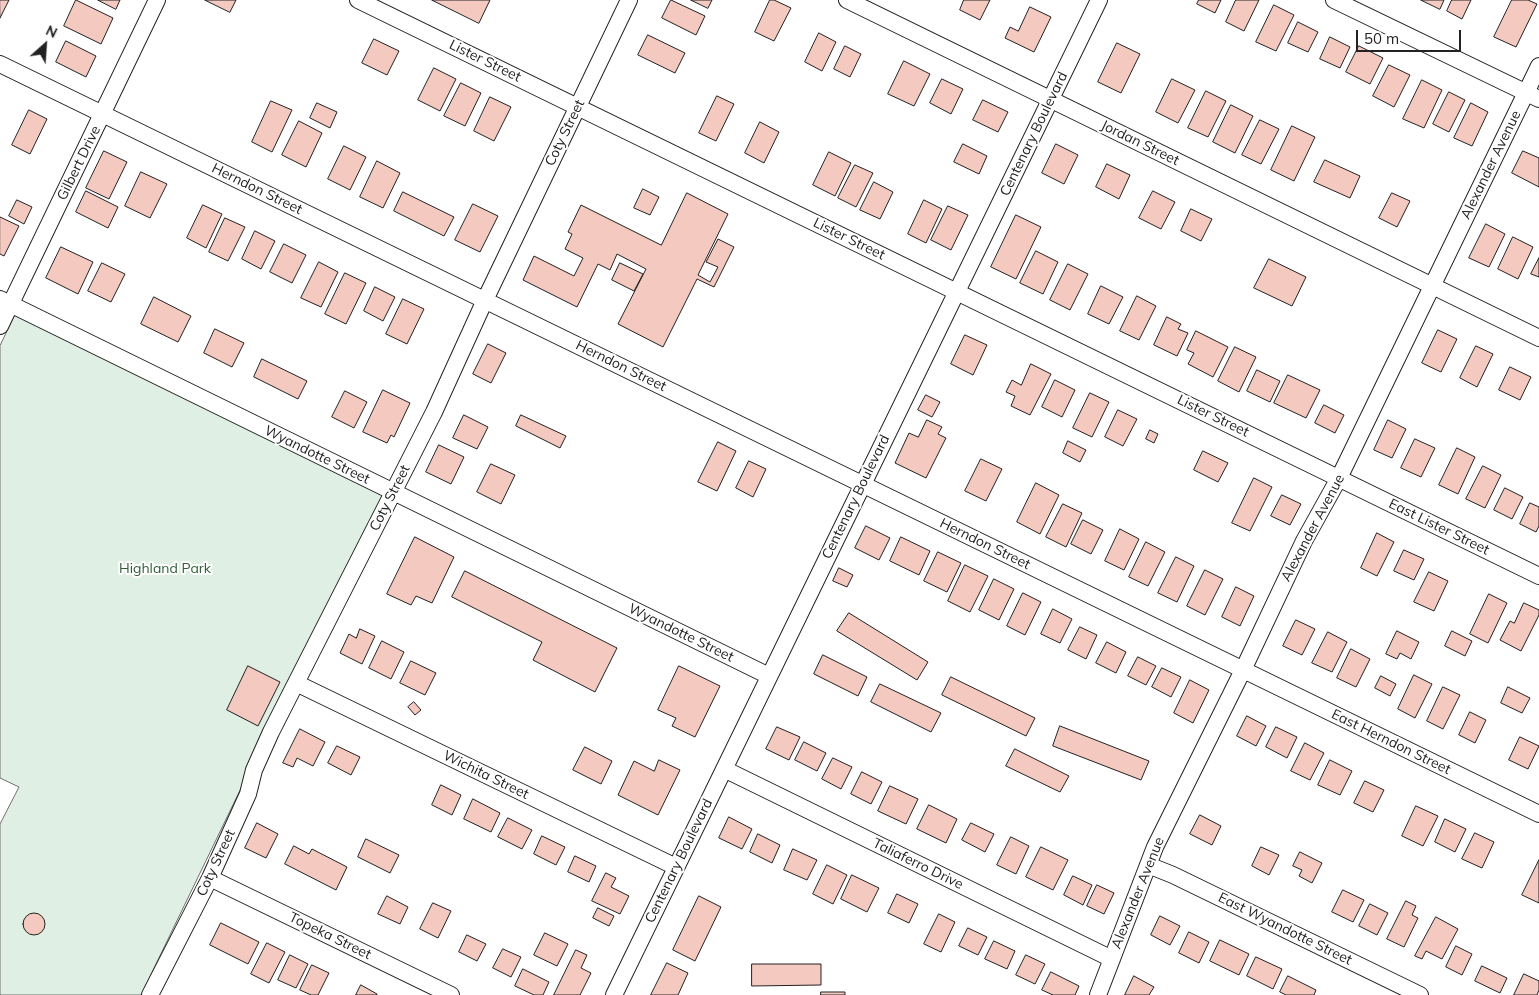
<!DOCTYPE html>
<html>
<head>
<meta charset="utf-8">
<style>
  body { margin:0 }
  #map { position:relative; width:1539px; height:995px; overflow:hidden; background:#fff; font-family:Mulish,sans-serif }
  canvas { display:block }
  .north { position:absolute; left:20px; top:20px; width:50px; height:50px; -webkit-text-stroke:4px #fff; paint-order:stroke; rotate:26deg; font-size:14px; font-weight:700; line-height:20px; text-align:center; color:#222 }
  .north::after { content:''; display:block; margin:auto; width:18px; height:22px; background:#222; clip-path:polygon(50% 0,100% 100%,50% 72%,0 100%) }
  .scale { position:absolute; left:1356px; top:30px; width:105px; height:22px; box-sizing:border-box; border:2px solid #222; border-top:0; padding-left:6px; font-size:15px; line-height:18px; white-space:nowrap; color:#222; -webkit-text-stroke:4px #fff; paint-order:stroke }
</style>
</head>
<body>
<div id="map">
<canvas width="1539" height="995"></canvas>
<div class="north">N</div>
<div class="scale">50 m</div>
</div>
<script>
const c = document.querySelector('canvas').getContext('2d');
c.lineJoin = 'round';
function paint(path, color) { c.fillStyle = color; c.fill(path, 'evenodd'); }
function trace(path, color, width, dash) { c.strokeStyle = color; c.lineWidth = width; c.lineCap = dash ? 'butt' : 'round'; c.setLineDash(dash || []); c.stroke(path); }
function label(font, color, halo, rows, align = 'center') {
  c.font = font + ' Mulish,sans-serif'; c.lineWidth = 4; c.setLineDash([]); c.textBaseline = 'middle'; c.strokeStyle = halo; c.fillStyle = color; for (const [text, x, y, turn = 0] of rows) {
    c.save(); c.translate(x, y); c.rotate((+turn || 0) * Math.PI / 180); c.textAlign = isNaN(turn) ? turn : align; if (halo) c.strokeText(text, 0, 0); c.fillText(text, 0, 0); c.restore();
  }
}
const green = new Path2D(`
  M16,313L388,493L290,687L141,995H0V824L19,787L0,778V346Z`);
paint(green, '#e0efe3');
trace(green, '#6f6f6f', 1);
const building = new Path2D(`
  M0,0H9L0,18Z
  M76,0L113,18L101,44L64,26Z
  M98,0H120L116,9Z
  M205,0H236L230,12Z
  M432,0H490L479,23Z
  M671,0L705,16L696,35L662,18Z
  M691,0H712L708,8Z
  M770,0H774L791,8L774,41L755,32Z
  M964,0H990L980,20L960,10Z
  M1199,0H1221L1215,13L1197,4Z
  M1236,0H1259L1244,31L1226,22Z
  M1421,0H1444L1440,9Z
  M1452,0H1471L1462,19L1447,11Z
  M1512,0H1528L1537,4L1516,47L1494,37Z
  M1274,5L1294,15L1276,51L1256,42Z
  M1030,7L1051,17L1034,52L1005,38L1010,27L1018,31Z
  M1298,22L1318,32L1308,52L1288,43Z
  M819,33L836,42L822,71L805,62Z
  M648,35L685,53L675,73L638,55Z
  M1330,37L1350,47L1340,68L1320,59Z
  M374,39L399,51L387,75L362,63Z
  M66,41L96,56L86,77L56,62Z
  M1117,43L1140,54L1121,93L1098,82Z
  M845,46L861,54L850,77L834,69Z
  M1359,46L1383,58L1370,84L1346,72Z
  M904,61L930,74L914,106L888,94Z
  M1389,65L1410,75L1394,107L1373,96Z
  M434,68L456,79L440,111L418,100Z
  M942,79L963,89L951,114L930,103Z
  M1172,79L1195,90L1178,123L1156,112Z
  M1422,80L1442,90L1424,128L1403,119Z
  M461,83L481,93L465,126L444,116Z
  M1206,91L1226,101L1208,137L1188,128Z
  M1449,92L1465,100L1449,132L1433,124Z
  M717,96L734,104L716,141L699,133Z
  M490,97L511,107L494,141L474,131Z
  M983,100L1008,112L998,132L973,120Z
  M271,101L292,110L272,152L252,142Z
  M317,103L337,112L330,128L310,118Z
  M1471,103L1488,112L1472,146L1454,138Z
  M1231,105L1253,116L1235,153L1213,142Z
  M29,110L47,119L30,154L12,145Z
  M1260,120L1279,129L1261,164L1242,155Z
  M299,121L322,133L306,167L282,155Z
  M760,122L779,132L764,163L745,153Z
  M1292,126L1315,137L1294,181L1271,170Z
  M963,144L987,156L979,174L954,162Z
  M1056,144L1078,155L1064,184L1042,173Z
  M344,146L366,157L350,190L328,179Z
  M104,151L127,162L109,199L86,188Z
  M1523,151L1539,158V187L1512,173Z
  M829,152L851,163L835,196L813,185Z
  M1325,160L1360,176L1350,198L1314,182Z
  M377,161L400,173L383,208L360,197Z
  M1107,164L1130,175L1119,199L1096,187Z
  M855,165L873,173L856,207L838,198Z
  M141,172L167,184L150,218L125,206Z
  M874,182L893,192L880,219L860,210Z
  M643,189L659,197L650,215L634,208Z
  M86,191L118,207L108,228L76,212Z
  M1153,191L1175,202L1161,229L1139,218Z
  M403,192L454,217L444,236L394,211Z
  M687,193L728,214L698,275L710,282L718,267L706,262L718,239L734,247L714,287L697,279L663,347L618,324L646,269L617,254L610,270L598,264L577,307L523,280L534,256L574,276L583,258L565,249L572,234L568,232L581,205L661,245Z
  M1392,193L1410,201L1397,227L1379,218Z
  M17,200L32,207L24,224L9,216Z
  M924,200L942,209L926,243L908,234Z
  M473,204L498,216L480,252L455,240Z
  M203,205L222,214L206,248L187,238Z
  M948,206L968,215L951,250L931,240Z
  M1191,209L1212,219L1201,241L1181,231Z
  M1016,215L1041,227L1016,279L991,267Z
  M0,217L19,226L4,256L0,254Z
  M225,218L245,227L228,261L209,252Z
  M1486,224L1505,234L1489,267L1469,258Z
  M255,231L275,241L261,269L242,259Z
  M1513,237L1533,247L1518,279L1498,269Z
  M284,244L306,255L292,283L270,272Z
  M61,247L93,262L78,294L46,278Z
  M1036,251L1058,262L1043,294L1020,283Z
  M1539,258V277L1531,274Z
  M1269,259L1306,277L1292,306L1254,288Z
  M319,262L338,272L321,307L301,298Z
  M102,263L125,274L111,302L88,291Z
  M620,263L643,274L634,291L612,280Z
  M1068,264L1088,274L1070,310L1050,300Z
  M345,273L366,283L346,324L325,314Z
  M1101,286L1123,297L1109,324L1088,314Z
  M375,287L395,297L383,321L364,311Z
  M1137,296L1156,306L1139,340L1120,331Z
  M154,297L191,316L178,342L141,324Z
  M403,299L424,309L407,344L386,334Z
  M1167,317L1181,324L1178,329L1188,333L1177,356L1154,345Z
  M215,329L244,343L232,367L204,353Z
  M1438,330L1457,339L1441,372L1422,363Z
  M1196,331L1228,347L1213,377L1188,364L1194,353L1187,350Z
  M965,335L987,345L973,375L951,364Z
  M488,344L506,353L491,383L473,374Z
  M1476,346L1493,354L1477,387L1460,378Z
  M1235,347L1256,357L1239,392L1218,381Z
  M262,359L307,381L298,399L254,377Z
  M1031,364L1051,374L1030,415L1011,406L1015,396L1006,392L1012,380L1021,385Z
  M1510,367L1531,377L1520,400L1499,390Z
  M1257,370L1280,381L1270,402L1247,391Z
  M1288,375L1320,390L1306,418L1274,403Z
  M1055,380L1075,390L1062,417L1042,407Z
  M383,390L410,403L394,437L391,435L387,443L363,432Z
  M345,391L367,402L354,428L332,417Z
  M1090,393L1109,402L1092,437L1073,428Z
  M926,395L940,402L932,417L918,410Z
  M1324,405L1344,415L1335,433L1315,423Z
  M1118,410L1137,419L1123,446L1105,437Z
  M464,415L488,427L477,449L453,438Z
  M521,415L566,436L560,448L516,426Z
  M927,420L942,427L938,434L946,438L926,478L895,463L909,433L918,437Z
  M1388,420L1406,429L1392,458L1374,450Z
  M1150,430L1158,434L1154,443L1146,439Z
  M1415,439L1435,448L1421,477L1401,468Z
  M1068,441L1086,450L1080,462L1063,453Z
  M718,442L736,451L717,491L698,482Z
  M439,445L464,457L451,484L426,472Z
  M1457,448L1475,457L1458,494L1439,485Z
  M1203,451L1228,463L1218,482L1194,470Z
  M981,459L1002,469L986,501L965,491Z
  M749,461L766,469L753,497L736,488Z
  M491,464L515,475L501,504L477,492Z
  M1483,466L1501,475L1485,508L1466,499Z
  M1254,478L1272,487L1250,531L1232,523Z
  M1036,483L1059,495L1040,534L1017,522Z
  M1505,488L1523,497L1512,519L1494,510Z
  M1282,495L1301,504L1290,525L1271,516Z
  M1530,503L1539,507V526L1536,532L1520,524Z
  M1063,504L1082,513L1066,547L1046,537Z
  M1083,520L1103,530L1091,554L1071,544Z
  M866,526L890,538L879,560L855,548Z
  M1120,529L1139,539L1124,570L1105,561Z
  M1377,533L1394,542L1377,576L1361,568Z
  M415,537L454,557L432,603L416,596L411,605L387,594Z
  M901,537L930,551L919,575L890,561Z
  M1146,542L1165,552L1148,586L1129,577Z
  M1404,550L1424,559L1414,580L1394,571Z
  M938,552L961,563L947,592L924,581Z
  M1176,557L1194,566L1177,602L1158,593Z
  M965,565L988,576L970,612L948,601Z
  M839,568L853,575L847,587L833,581Z
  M1205,570L1223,579L1205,615L1187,606Z
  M465,571L617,648L595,692L533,660L542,642L452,597Z
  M1429,572L1448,581L1434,611L1414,602Z
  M994,579L1014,589L999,620L979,610Z
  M1236,587L1254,596L1240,626L1222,617Z
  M1023,593L1041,602L1025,635L1007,626Z
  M1489,594L1507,603L1488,643L1470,634Z
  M1524,603L1539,610V615L1521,651L1500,640L1510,621L1514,623Z
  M1053,609L1072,619L1060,643L1041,634Z
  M849,613L928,662L917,680L837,631Z
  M1296,620L1315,629L1302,655L1283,646Z
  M1080,627L1097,635L1086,659L1068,650Z
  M360,629L375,636L362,664L340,653L349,634L356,638Z
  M1397,631L1419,642L1411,659L1400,653L1397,659L1386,654Z
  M1452,631L1472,641L1465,656L1445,646Z
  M1328,632L1347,642L1332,672L1312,663Z
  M382,641L404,652L391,679L369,668Z
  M1107,642L1126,652L1116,673L1096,663Z
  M1351,649L1370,659L1356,687L1337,678Z
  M823,655L867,677L858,696L814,674Z
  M1138,657L1156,666L1146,685L1128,676Z
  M411,661L436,673L425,695L400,683Z
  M248,666L280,682L258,726L227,710Z
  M679,666L720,686L695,737L672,726L676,718L658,710Z
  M1162,668L1181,677L1171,697L1152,687Z
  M1414,675L1432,684L1415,718L1398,709Z
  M1381,676L1396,684L1390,696L1375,688Z
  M951,677L1035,718L1026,736L942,695Z
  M1190,680L1209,690L1193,723L1174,713Z
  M880,684L941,713L931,732L871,702Z
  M1443,687L1460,695L1443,729L1427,721Z
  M1508,687L1530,698L1522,713L1501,703Z
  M414,702L421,710L415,715L408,707Z
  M1470,712L1486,720L1475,743L1459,735Z
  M1247,716L1266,726L1256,746L1237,736Z
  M1060,726L1149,761L1141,780L1053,746Z
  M777,727L800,737L789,760L766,749Z
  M1276,727L1297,737L1287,758L1266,747Z
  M300,729L325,742L313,766L297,758L293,767L283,763Z
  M1520,737L1539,746L1528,769L1509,760Z
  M804,742L826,753L817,771L795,760Z
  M1305,743L1324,753L1310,780L1291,771Z
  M337,746L360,757L351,775L328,763Z
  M585,747L612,761L601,784L573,770Z
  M1015,749L1069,776L1060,792L1006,766Z
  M833,758L852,767L841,789L822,779Z
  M659,760L680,770L658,815L618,795L634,761L654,771Z
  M1330,760L1352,771L1340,795L1318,785Z
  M862,772L882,782L871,804L851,794Z
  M1365,781L1384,790L1373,812L1354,803Z
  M441,785L461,795L452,815L432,805Z
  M890,786L918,799L906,824L878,811Z
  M473,799L500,813L491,832L464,819Z
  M929,805L957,819L946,843L917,829Z
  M1416,806L1438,816L1423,846L1402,836Z
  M1200,815L1221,826L1212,845L1190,834Z
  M729,817L752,829L742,849L719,838Z
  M508,818L532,830L522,849L498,837Z
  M1445,819L1466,829L1455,852L1435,842Z
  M257,823L278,834L266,858L245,848Z
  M971,823L994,834L985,852L962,840Z
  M1475,833L1494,842L1482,868L1462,859Z
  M758,834L780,845L772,863L750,852Z
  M542,836L565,847L556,865L534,854Z
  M1011,837L1029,846L1016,874L997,865Z
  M366,839L399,855L390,873L358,857Z
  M294,846L309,854L312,849L347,867L336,890L285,864Z
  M1041,847L1068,860L1053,890L1026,877Z
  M1261,847L1279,855L1269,875L1252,866Z
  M793,849L817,860L807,880L784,870Z
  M1300,852L1322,863L1312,883L1299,876L1302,870L1293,866Z
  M575,856L596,866L589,882L568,872Z
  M1539,860V903L1522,895Z
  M827,865L847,875L833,904L813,894Z
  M606,873L616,878L611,887L629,896L620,914L592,901Z
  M852,875L879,888L867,912L841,899Z
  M1073,876L1092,885L1083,905L1064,895Z
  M1097,885L1114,893L1104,914L1087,906Z
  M1343,890L1364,900L1353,922L1332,912Z
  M897,894L918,904L909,923L888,913Z
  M387,896L408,907L400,924L378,914Z
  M699,896L721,907L695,961L673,950Z
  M1406,901L1416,906L1412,915L1418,918L1404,947L1387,939Z
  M433,903L451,911L438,938L420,929Z
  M1370,904L1388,913L1377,935L1359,926Z
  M598,908L614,916L609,926L593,918Z
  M23 924a11 11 0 1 1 22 0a11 11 0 1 1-22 0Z
  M939,914L955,922L941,952L924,944Z
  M1160,916L1180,926L1170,945L1151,935Z
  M1436,917L1458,929L1442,959L1426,951L1422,959L1415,956Z
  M221,923L259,942L248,964L210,945Z
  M968,928L987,937L978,955L959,946Z
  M1189,932L1209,942L1199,963L1179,953Z
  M545,933L568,944L557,966L534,955Z
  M467,935L486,944L477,961L459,952Z
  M1220,940L1249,954L1239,975L1210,961Z
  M994,941L1015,951L1007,969L985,959Z
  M267,943L285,952L269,983L251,974Z
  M1456,946L1472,954L1462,975L1446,967Z
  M503,949L521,957L511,977L493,968Z
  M576,950L587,955L581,968L591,973L580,995H554Z
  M290,955L308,964L296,988L278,980Z
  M1026,955L1045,964L1035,984L1016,975Z
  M1256,957L1282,969L1273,989L1247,976Z
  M667,963L688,973L678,995H651Z
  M752,964H821V985L752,986Z
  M312,965L329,973L318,995H311L300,990Z
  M1482,966L1507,978L1500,993L1475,981Z
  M523,969L549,982L543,995H534L515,986Z
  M1051,972L1079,986L1075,995H1053L1042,990Z
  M1524,974L1539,981V990L1537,995H1514Z
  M1134,976L1154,987L1149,995H1125Z
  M1288,976L1316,990L1314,995H1286L1280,992Z
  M361,985L377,994V995H356Z
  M821,992H845V995H821Z`);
paint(building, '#f3c9c0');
trace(building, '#222', 1);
const minor = new Path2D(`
  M358,0L1539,576
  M847,0L1539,338
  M1334,0L1539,99
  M0,64L1539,814
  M0,299L769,676
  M0,326L157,0
  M296,683L676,867
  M724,769L1112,959
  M1148,865L1173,875L1420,995
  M210,878L451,995
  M150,995L210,878L248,794L254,770L271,732L434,412L485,300L629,0
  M614,995L1099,0
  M1098,995L1155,847L1243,670L1304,541L1339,478L1539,66`);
trace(minor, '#222', 18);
trace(minor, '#fff', 16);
label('14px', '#222', '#fff', [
  ["Lister Street",485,61,26],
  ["Coty Street",565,133,-64],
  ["Centenary Boulevard",1034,134,-64],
  ["Jordan Street",1140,143,26],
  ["Gilbert Drive",79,163,-64],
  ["Alexander Avenue",1491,165,-64],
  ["Herndon Street",257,189,26],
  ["Lister Street",849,239,26],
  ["Herndon Street",621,366,26],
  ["Lister Street",1213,416,26],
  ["Wyandotte Street",317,455,26],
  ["Centenary Boulevard",856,497,-64],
  ["Coty Street",390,498,-63],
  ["East Lister Street",1439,527,26],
  ["Alexander Avenue",1313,528,-62],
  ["Herndon Street",985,544,26],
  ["Wyandotte Street",681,633,26],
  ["East Herndon Street",1391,742,26],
  ["Wichita Street",486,775,26],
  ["Centenary Boulevard",679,861,-64],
  ["Coty Street",216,863,-65],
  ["Taliaferro Drive",918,864,26],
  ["Alexander Avenue",1138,893,-68],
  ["East Wyandotte Street",1285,929,26],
  ["Topeka Street",330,936,26]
]);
label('14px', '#2f5e38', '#fff', [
  ["Highland Park",165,569]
]);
</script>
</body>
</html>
